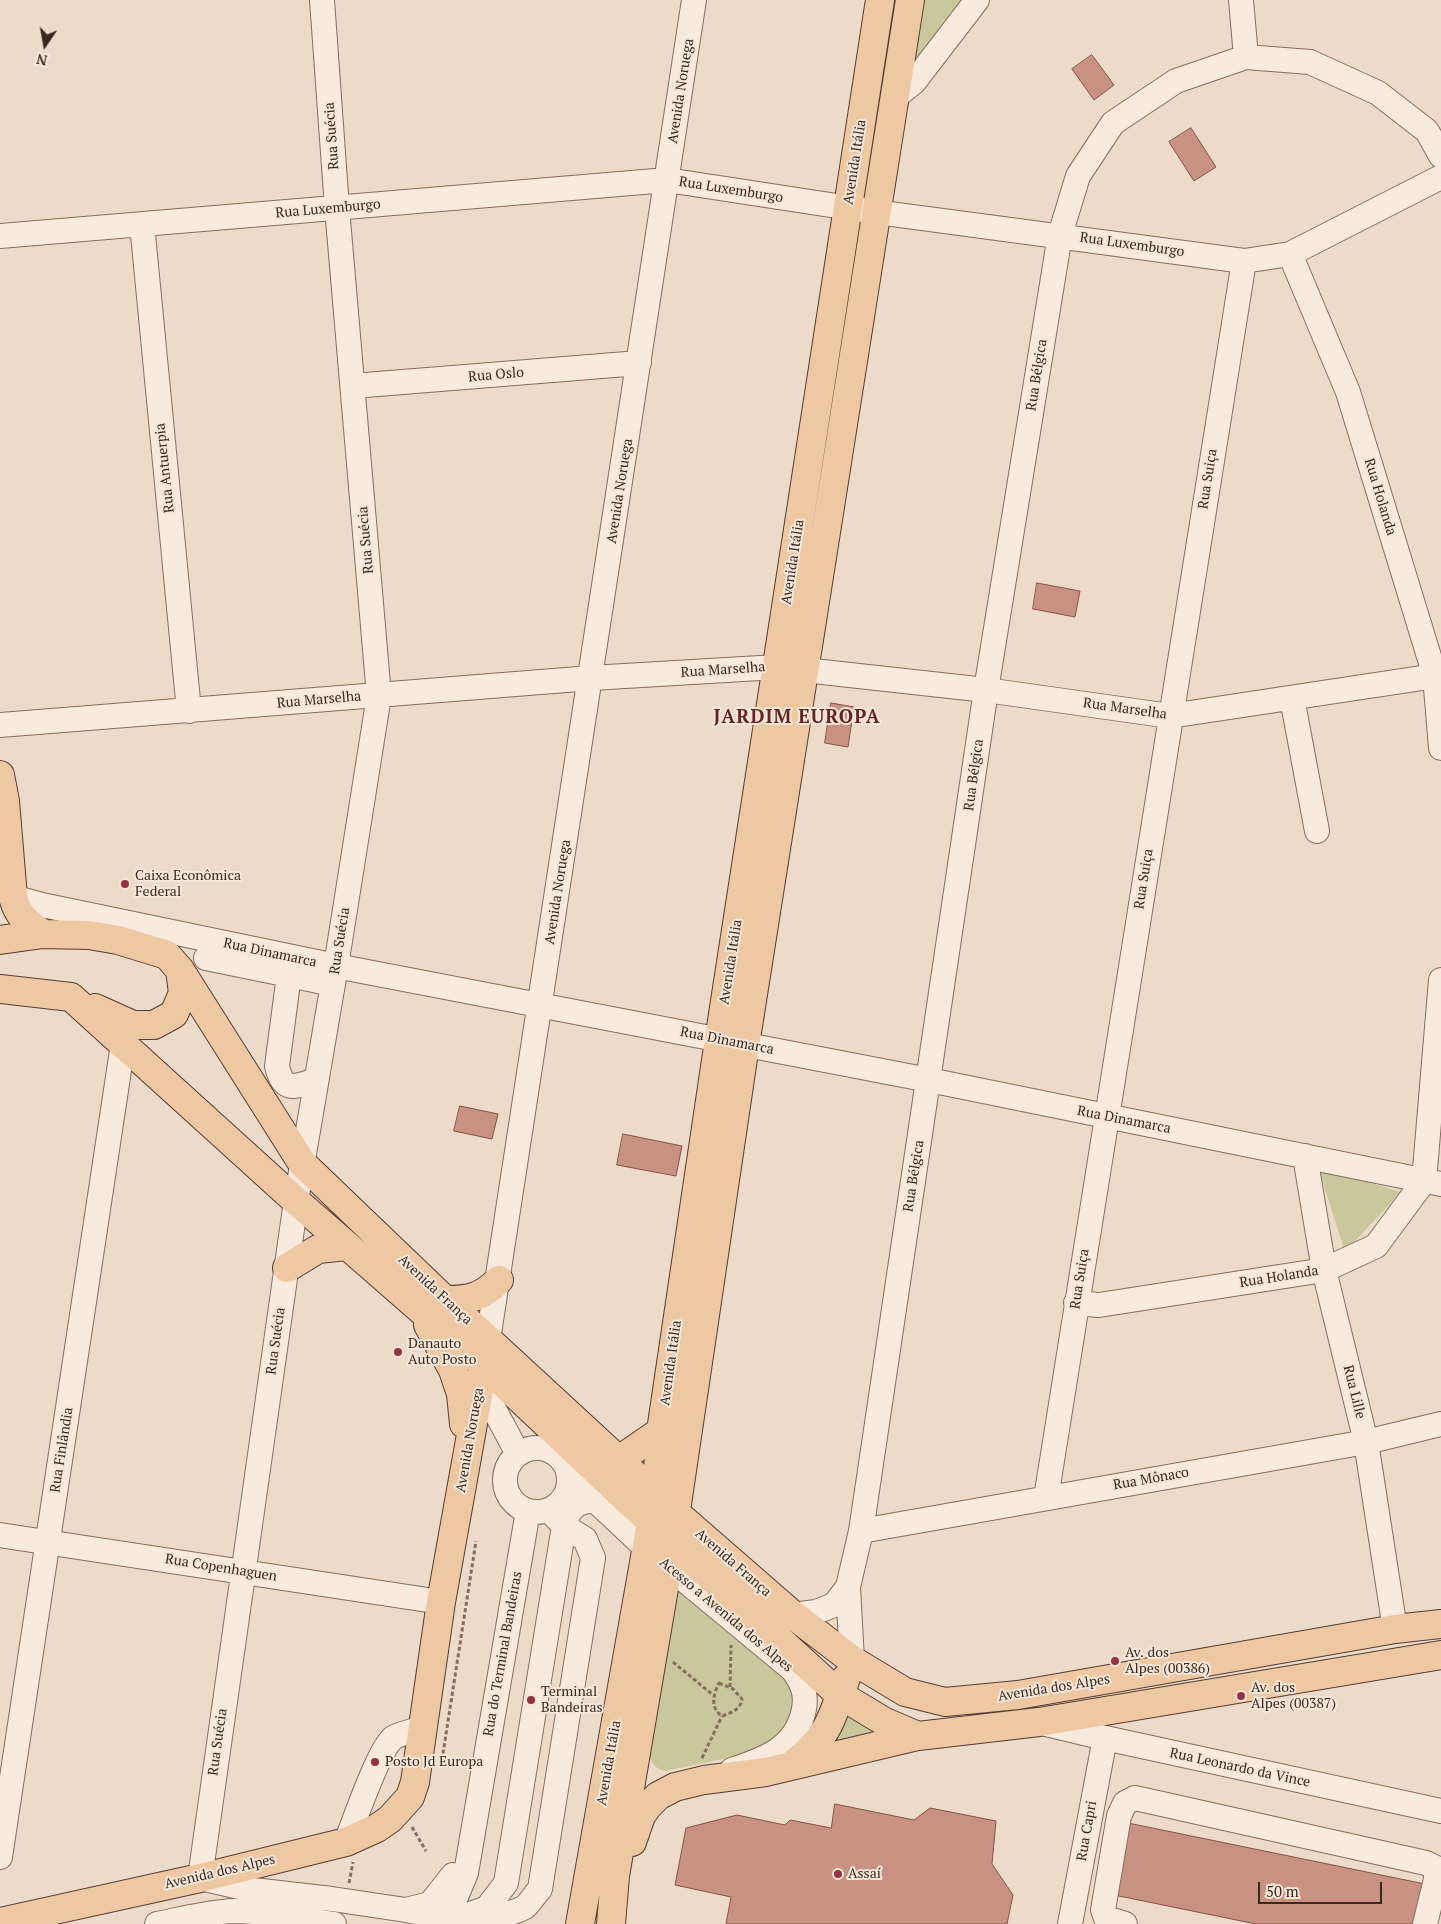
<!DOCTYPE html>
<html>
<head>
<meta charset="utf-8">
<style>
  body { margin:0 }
  #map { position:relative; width:1441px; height:1924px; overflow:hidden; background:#eddbc9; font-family:"PT Serif",serif }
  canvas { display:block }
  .north { position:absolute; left:20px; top:20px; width:50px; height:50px; -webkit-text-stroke:4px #f4e7d8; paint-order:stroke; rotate:192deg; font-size:14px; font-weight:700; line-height:20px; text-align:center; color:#392821 }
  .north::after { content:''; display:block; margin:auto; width:18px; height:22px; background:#392821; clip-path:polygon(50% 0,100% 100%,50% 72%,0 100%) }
  .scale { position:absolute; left:1258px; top:1882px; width:124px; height:22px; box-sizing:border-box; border:2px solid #392821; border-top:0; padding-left:6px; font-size:15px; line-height:18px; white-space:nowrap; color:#392821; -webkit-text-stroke:4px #f4e7d8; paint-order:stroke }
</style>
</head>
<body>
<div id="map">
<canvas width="1441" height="1924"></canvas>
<div class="north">N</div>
<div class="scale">50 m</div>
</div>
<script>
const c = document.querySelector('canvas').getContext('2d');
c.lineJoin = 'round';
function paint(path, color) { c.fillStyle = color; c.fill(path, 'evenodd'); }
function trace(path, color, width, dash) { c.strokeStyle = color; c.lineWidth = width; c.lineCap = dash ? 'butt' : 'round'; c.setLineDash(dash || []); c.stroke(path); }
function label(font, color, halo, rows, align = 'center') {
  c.font = font + ' "PT Serif",serif'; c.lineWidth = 4; c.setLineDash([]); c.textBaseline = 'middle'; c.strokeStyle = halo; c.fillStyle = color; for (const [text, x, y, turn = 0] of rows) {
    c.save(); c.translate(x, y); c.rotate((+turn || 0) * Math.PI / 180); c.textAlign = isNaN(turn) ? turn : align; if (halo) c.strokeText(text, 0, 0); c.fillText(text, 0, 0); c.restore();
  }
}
paint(new Path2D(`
  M918,0H963L912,71Z
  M1318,1167L1401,1192L1345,1252Z
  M677,1580L781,1670L796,1691L795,1719L772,1743L733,1757L665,1771C656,1769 652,1764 649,1756Z
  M848,1717L864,1725L896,1736L823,1749Z`), '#cbc79d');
const building = new Path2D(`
  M1092,55L1114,85L1094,100L1072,69Z
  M1191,128L1216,167L1194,181L1169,142Z
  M1037,583L1080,591L1075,617L1033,609Z
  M831,703L854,707L848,747L825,743Z
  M460,1106L498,1114L492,1139L454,1131Z
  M623,1134L682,1146L676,1176L617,1165Z
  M835,1804L914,1820L930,1808L996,1821L992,1864L1013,1895L1007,1924H726L731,1897L675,1885L686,1828L737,1815L785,1825L790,1820L831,1828Z
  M1128,1823L1425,1884L1417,1924H1256L1114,1895Z`);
paint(building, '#c99181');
trace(building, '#865345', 1);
const minor = new Path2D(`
  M322,0L337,208L379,696L336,966L296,1201L200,1878L253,1890L332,1899L406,1910L430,1904L453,1875
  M1241,0L1246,57
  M895,97L914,82L977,0
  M142,224L189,711
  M0,236L667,180L876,212L1244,261L1290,254L1441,177
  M1290,254L1348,392L1435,676L1441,748
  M353,386L639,363
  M1292,698L1317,831
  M0,725L591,678L777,667L986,690L1170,716L1441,675
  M13,897L42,905L336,966L929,1080L1441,1184
  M206,958L333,984
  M289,975L277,1066C283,1093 294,1087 316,1080
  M1305,1156L1324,1270L1366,1442L1395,1629
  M1076,1303L1099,1305L1324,1270L1376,1246L1424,1181L1441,980
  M488,1340L694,0
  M480,1383L518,1454
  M505 1480a32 32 0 1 1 64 0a32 32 0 1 1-64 0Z
  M569,1476L647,1549L793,1670C802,1683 807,1693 804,1709C797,1748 765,1759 732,1770
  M1046,1498L1244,261
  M861,1531L1366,1442L1441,1424
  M0,1535L441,1602
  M793,1615L816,1612L834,1605L848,1587
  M852,1660L848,1587L861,1531L986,690L1060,235L1078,176L1113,123L1176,81L1246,57L1310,62L1378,93L1427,131L1441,156
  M1042,1723L1105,1738L1441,1811
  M346,1842C354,1822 379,1749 393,1738C401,1733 414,1731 423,1728
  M0,1857L123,1044
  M456,1897L466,1873L528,1511
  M410,1911C443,1916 495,1924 525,1907C530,1903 535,1894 540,1889L593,1558L585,1539L564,1526C568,1509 577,1500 595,1501
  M465,1916L487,1908L506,1883L564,1526L549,1510
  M157,1924C182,1919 208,1912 234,1911C268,1911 301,1920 334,1924
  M1070,1924L1105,1738
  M1125,1924L1106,1918L1103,1910L1119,1816L1125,1803L1135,1798L1426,1863L1436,1868V1879L1425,1924`);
const major = new Path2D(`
  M0,775L5,801L13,897C18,917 27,922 43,934
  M0,940L43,934L89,935L118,940L167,955L180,970L302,1163L445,1300L676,1513L793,1615L852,1660L905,1692L945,1702L1018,1695L1395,1629L1441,1624
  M0,989L71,997L296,1201L484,1365L671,1541L840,1695L885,1722L918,1736
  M95,1008L133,1025H154L174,1014L183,993L180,970
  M287,1268L318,1249L347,1246
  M445,1300C469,1300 481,1298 499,1280
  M428,1325L453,1370L461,1394L464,1424
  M619,1460L661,1431
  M792,1765C828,1738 832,1719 846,1678
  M632,1842L641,1816L648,1806L658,1796L675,1787L704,1780L766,1772L918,1736L1039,1722L1441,1655
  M0,1922L200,1878L346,1842L377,1828L390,1819L410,1797L415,1782L441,1602L486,1351
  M580,1924L656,1495L661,1431L719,1040L880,0
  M611,1924L615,1876L668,1565L745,1045L910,0`);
trace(minor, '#886d5e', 26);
trace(major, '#563c32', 30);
trace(new Path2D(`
  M673,1662L713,1695
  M719,1683L733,1689L742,1699C741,1709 731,1713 722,1716C710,1708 713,1695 719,1683Z
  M730,1687L731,1645
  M702,1758L722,1716
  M442,1760L476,1541
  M412,1827L426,1851
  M349,1883L353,1862`), '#886d5e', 3, [4, 2.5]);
trace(minor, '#f8eadc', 24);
trace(major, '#edc8a3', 28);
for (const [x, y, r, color] of [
  [125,884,5,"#943144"],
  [398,1352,5,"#943144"],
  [1115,1661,5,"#943144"],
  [1241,1696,5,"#943144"],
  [531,1700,5,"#943144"],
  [375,1762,5,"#943144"],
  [838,1874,5,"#943144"]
]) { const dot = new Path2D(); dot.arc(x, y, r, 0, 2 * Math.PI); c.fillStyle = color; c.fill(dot); trace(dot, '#f4e7d8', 2); }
label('14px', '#392821', '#f4e7d8', [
  ["Avenida Noruega",681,91,-81],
  ["Rua Suécia",332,136,-94],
  ["Avenida Itália",855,162,-81],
  ["Rua Luxemburgo",731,190,9],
  ["Rua Luxemburgo",328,209,-5],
  ["Rua Luxemburgo",1132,245,8],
  ["Rua Oslo",496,375,-5],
  ["Rua Bélgica",1037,375,-81],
  ["Rua Antuerpia",165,468,-96],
  ["Rua Suiça",1208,479,-81],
  ["Avenida Noruega",620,491,-81],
  ["Rua Holanda",1380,497,73],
  ["Rua Suécia",366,540,-95],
  ["Avenida Itália",793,562,-81],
  ["Rua Marselha",723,670,-4],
  ["Rua Marselha",319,700,-5],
  ["Rua Marselha",1125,709,8],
  ["Rua Bélgica",974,775,-82],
  ["Rua Suiça",1144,879,-81],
  ["Avenida Noruega",558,892,-81],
  ["Rua Suécia",340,941,-81],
  ["Rua Dinamarca",270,953,12],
  ["Avenida Itália",731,962,-81],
  ["Rua Dinamarca",727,1041,11],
  ["Rua Dinamarca",1124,1120,11],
  ["Rua Bélgica",914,1176,-81],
  ["Rua Holanda",1279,1277,-9],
  ["Rua Suiça",1080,1279,-81],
  ["Avenida França",435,1290,43],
  ["Rua Suécia",276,1341,-82],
  ["Avenida Itália",671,1363,-82],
  ["Rua Lille",1354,1392,76],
  ["Avenida Noruega",470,1440,-80],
  ["Rua Finlândia",62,1450,-81],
  ["Rua Mônaco",1151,1479,-10],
  ["Avenida França",733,1563,41],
  ["Rua Copenhaguen",221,1568,9],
  ["Acesso a Avenida dos Alpes",726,1615,40],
  ["Rua do Terminal Bandeiras",503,1654,-80],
  ["Avenida dos Alpes",1054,1688,-9],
  ["Rua Suécia",218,1742,-82],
  ["Avenida Itália",609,1763,-80],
  ["Rua Leonardo da Vince",1240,1768,12],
  ["Rua Capri",1087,1831,-80],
  ["Avenida dos Alpes",220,1872,-13]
]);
label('14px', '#392821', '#f4e7d8', [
  ["Caixa Econômica",135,876],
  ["Federal",135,892],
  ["Danauto",408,1344],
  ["Auto Posto",408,1360],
  ["Av. dos",1125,1653],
  ["Alpes (00386)",1125,1669],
  ["Av. dos",1251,1688],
  ["Alpes (00387)",1251,1704],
  ["Terminal",541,1692],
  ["Bandeiras",541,1708],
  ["Posto Jd Europa",385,1762],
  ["Assaí",848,1874]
], 'left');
c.letterSpacing = '1px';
label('bold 19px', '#642422', '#f4e7d8', [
  ["JARDIM EUROPA",797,718]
]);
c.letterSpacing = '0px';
</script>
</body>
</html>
